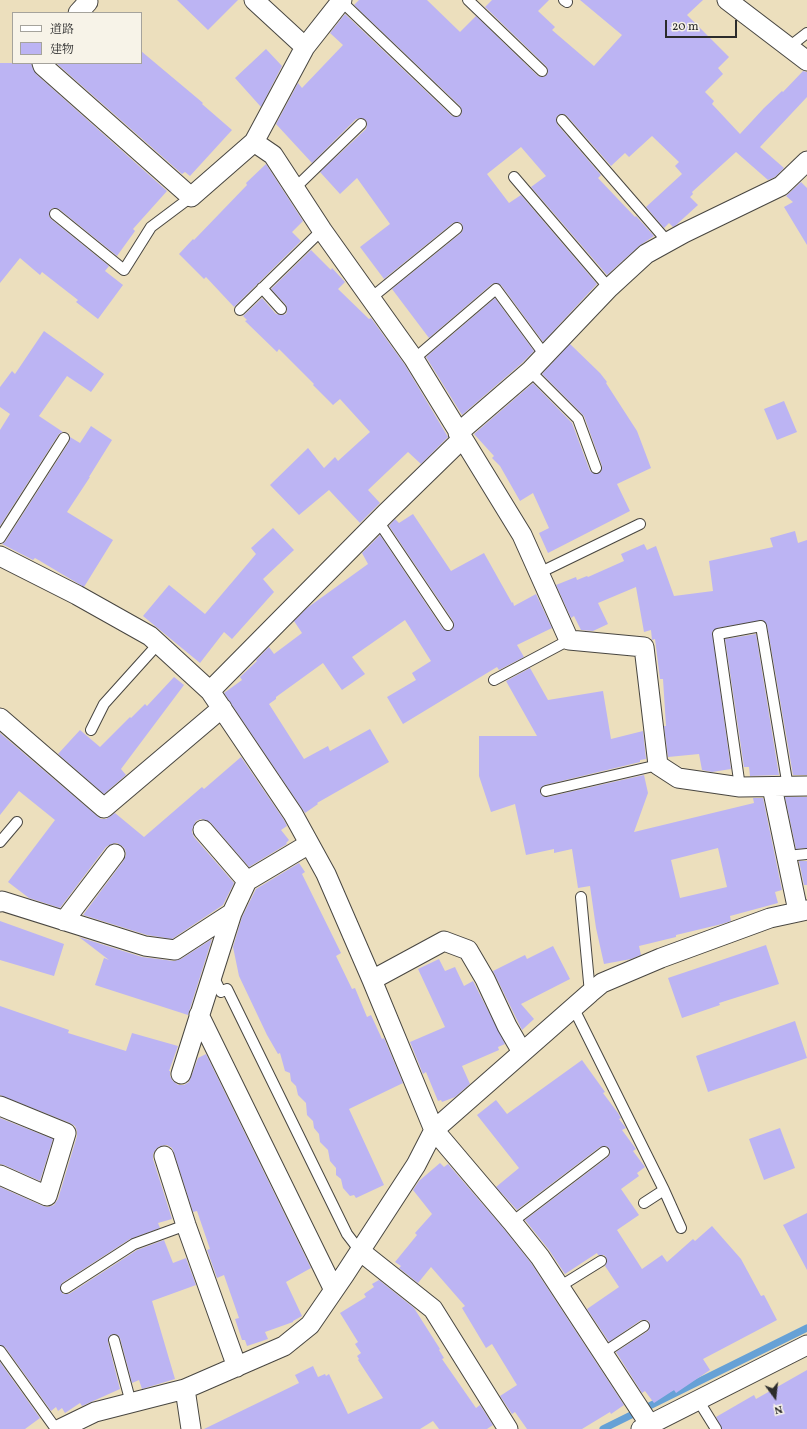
<!DOCTYPE html>
<html>
<head>
<meta charset="utf-8">
<style>
  body { margin:0 }
  #map { position:relative; width:807px; height:1429px; overflow:hidden; background:#ecdfbd; font-family:Vollkorn,"Noto Serif JP",serif }
  canvas { display:block }
  .legend { position:absolute; left:12px; top:12px; width:130px; height:52px; box-sizing:border-box; background:#f7f3e8; border:1px solid #a5a39c; margin:0; padding:5px 7px; list-style:none; font-size:12px; color:#2b2b2b }
  .legend li { display:flex; align-items:center; gap:8px; height:20px }
  .legend b { width:20px; border:1px solid #a5a39c }
  .north { position:absolute; left:755px; top:1377px; width:40px; height:40px; -webkit-text-stroke:3px #f7f3e8; paint-order:stroke; rotate:165deg; font-size:11px; font-weight:700; line-height:16px; text-align:center; color:#2b2b2b }
  .north::after { content:''; display:block; margin:auto; width:14px; height:18px; background:#2b2b2b; clip-path:polygon(50% 0,100% 100%,50% 72%,0 100%) }
  .scale { position:absolute; left:665px; top:20px; width:72px; height:18px; box-sizing:border-box; border:2px solid #2b2b2b; border-top:0; padding-left:5px; font-size:12px; line-height:14px; white-space:nowrap; color:#2b2b2b; -webkit-text-stroke:3px #f7f3e8; paint-order:stroke }
</style>
</head>
<body>
<div id="map">
<canvas width="807" height="1429"></canvas>
<ul class="legend">
<li><b style="height:5px;background:#fff"></b>道路</li>
<li><b style="height:11px;background:#bcb4f3"></b>建物</li>
</ul>
<div class="north">N</div>
<div class="scale">20 m</div>
</div>
<script>
const c = document.querySelector('canvas').getContext('2d');
c.lineJoin = 'round';
function trace(path, color, width, dash) { c.strokeStyle = color; c.lineWidth = width; c.lineCap = dash ? 'butt' : 'round'; c.setLineDash(dash || []); c.stroke(path); }
function paint(path, color) { c.fillStyle = color; c.fill(path, 'evenodd'); }
trace(new Path2D(`
  M603,1429L807,1328`), '#66a1d6', 7);
paint(new Path2D(`
  M177,0H238L208,30Z
  M359,0H427L460,32L476,16L538,76L541,77H544L548,73L547,67L485,7L492,0H549L538,11L555,27L552,30L594,66L622,35L580,0H703L687,15L729,57L718,68L723,74L705,92L714,101L712,104L740,134L764,108L782,91L783,92L803,71L807,72V97L760,147L784,168L775,177L768,180L736,152L692,192L693,194L690,197L698,205L675,226L673,227L669,223L664,228L646,207L682,174L675,166L679,162L652,136L629,157L625,153L611,166L567,116L564,114L558,115L556,118L557,124L601,175L598,178L635,217L636,216L654,236L639,246L607,275L531,187L546,176L521,147L487,174L509,203L521,195L597,284L543,342L501,285L495,283L492,284L429,338L392,289L461,233L463,230L462,224L459,222L453,223L384,279L360,247L390,224L357,178L340,194L320,172L366,129L367,125L366,120L362,118L356,119L312,163L276,124L298,83L302,88L343,45L330,33L345,14L452,116L457,117L461,115L462,110L460,106L354,5Z
  M266,49L282,66L261,107L235,78Z
  M141,51L203,103L202,104L232,130L190,176L185,172L182,174L56,63H141Z
  M0,63H31L33,69L36,74L167,191L133,229L135,231L117,256L59,209L53,208L50,210L49,216L51,219L109,266L105,271L123,285L98,319L76,302L78,300L42,272L40,275L20,258L0,283Z
  M266,164L303,221L292,232L301,241L234,307L206,277L204,279L179,254L193,239L194,240L247,185L246,183Z
  M801,182L807,188V245L784,207L793,202L786,196Z
  M311,250L331,270L332,268L345,282L338,289L369,319L371,318L405,365L448,437L421,464L408,452L368,490L380,503L360,523L329,490L299,515L270,485L308,448L324,468L335,457L338,461L370,432L340,399L333,405L313,385L314,384L279,349L277,352L245,321L247,320L243,316L262,298L276,314L282,315L286,314L287,311L286,305L271,289Z
  M495,298L534,351L522,363L462,415L426,357Z
  M44,331L104,374L91,392L67,376L39,416L63,432L59,434L0,526V430L10,414L0,407V387L12,371L15,374Z
  M570,344L600,373L607,382L606,383L637,431L651,468L617,484L630,511L548,553L539,533L549,528L533,493L520,501L500,466L492,458L494,456L474,434L533,383L572,423L590,471L595,474L601,472L602,466L584,416L542,374Z
  M784,401L797,432L777,440L764,409Z
  M91,426L112,440L89,477H90L67,512L113,540L84,587L67,577L35,558L33,560L2,544L5,542L69,442L70,437L80,443Z
  M413,514L451,571L484,553L512,603L513,602L514,606L536,594L552,628L517,645L524,657L499,670L497,667L403,724L387,697L416,680L412,673L431,661L405,620L352,657L365,674L342,690L323,663L276,697V699L269,704L304,759L328,746L330,751L370,729L389,762L317,803L318,804L305,813L224,693L242,680L240,677L257,661L256,660L269,647L274,654L302,633L294,621L307,608L368,564L362,553L380,535L443,629L448,631L452,630L454,625L453,621L389,526L395,519L399,523Z
  M273,528L294,550L263,579L274,592L232,639L224,632L200,663L143,616L169,585L205,614L256,554L251,548Z
  M795,531L798,543L807,540V775H793L767,625L763,620L717,628L712,632L731,769L712,772L702,770L699,754L668,757L664,726H666L663,679H660L655,639L652,640L651,630L644,632L636,587L598,603L608,624L593,631L581,630L574,616L571,618L556,585L576,577L577,580L587,576L588,577L624,561L621,554L644,544L647,550L656,546L674,596L713,591L709,561L773,547L770,538Z
  M756,634L779,775L750,776L749,767H744L725,639Z
  M530,668L548,700L603,691L611,739L643,731L646,759L640,760V762L545,785L540,789L542,796L547,797L644,775L648,793L634,832L754,803L753,798H763L782,890L775,892L778,903L730,916L731,921L722,924L676,935V937L639,946L641,955L631,959L604,964L596,928L590,886L578,888L572,849L554,853V849L526,855L515,804L491,812L479,776V736H537L506,681ZM718,848L727,887L680,898L671,860Z
  M174,677L184,685L121,769L126,775L104,794L58,754L80,730L100,747L130,717L131,718L145,704L147,706Z
  M0,733L97,816L101,819H106L115,813L144,837L202,787L204,789L241,757L284,820L287,826L281,830L289,840L286,843L287,844L249,867L211,823L206,820L201,819L196,821L193,827L192,832L194,837L234,883L223,905L172,939L147,935L83,915L124,860L126,855L125,849L122,846L117,843L111,844L106,847L60,908L29,898L8,882L55,820L19,791L0,815Z
  M785,797H807V848L796,849Z
  M799,861H807V885H804Z
  M299,863L305,872L302,874L341,953L336,956L352,989L355,988L367,1017L371,1015L382,1039L384,1038L403,1083L349,1109L384,1185L356,1198L354,1195L350,1196L343,1188L341,1179L336,1175V1168L330,1161L328,1150L320,1142L319,1134L314,1128L313,1121L307,1115L306,1103L298,1095L296,1086L291,1081L290,1073L285,1071L280,1053L278,1054L267,1035L239,976L233,947L242,917L256,889Z
  M0,921L64,944L54,976L0,960Z
  M79,937L142,957L174,961L181,959L212,939L188,1015L95,985L104,958L109,960Z
  M766,945L779,984L719,1003L720,1005L682,1018L668,978Z
  M553,946L570,979L521,1004L534,1019L522,1030L493,971L525,955L527,959Z
  M439,959L445,971L455,967L464,986L473,981L505,1044L498,1047L499,1050L462,1066L470,1084L455,1097L442,1102L441,1100L438,1101L426,1072L423,1074L410,1042L445,1027L418,969Z
  M0,1006L69,1030L68,1033L126,1051L132,1033L178,1046L169,1071H170V1076L173,1081L178,1085H184L189,1082L191,1077L198,1058L206,1054L311,1268L286,1282L302,1316L293,1321V1322L265,1332L268,1339L247,1346L245,1340H242L235,1319L239,1318L224,1275L217,1278L207,1250L210,1249L197,1211L193,1212L174,1153L172,1148L167,1145L160,1146L156,1149L153,1154V1159L172,1219L158,1223L160,1228L130,1239L62,1283L60,1289L63,1294H69L137,1250L164,1240L173,1263L186,1258L196,1285L152,1301L175,1379L142,1389L139,1380L132,1383L120,1338L118,1335L113,1334L109,1336L108,1342L120,1389L82,1406L80,1403L65,1413L62,1408L58,1411L56,1407L51,1411L5,1347L0,1345V1187L43,1206L48,1207L54,1205L58,1199L77,1136V1131L75,1126L70,1123L0,1095Z
  M795,1021L807,1058L708,1092L696,1056Z
  M582,1060L605,1092L603,1093L618,1113L621,1118L619,1119L626,1128L622,1130L636,1149L633,1151L645,1167L637,1173L639,1176L621,1189L639,1215L617,1230L642,1269L662,1255L667,1262L693,1239L695,1241L712,1226L741,1259L761,1296L764,1295L777,1320L703,1359L710,1370L676,1393L674,1390L654,1403L645,1391L642,1393L616,1352L648,1331L650,1326L649,1322L647,1320H641L609,1342L587,1309L619,1287L605,1266L607,1261L606,1257L604,1255H598L597,1253L565,1274L549,1250L525,1220L608,1157L610,1154L609,1148L606,1146L600,1147L517,1210L496,1187L519,1168L477,1115L496,1100L507,1114Z
  M0,1118L53,1139L40,1181L4,1165L0,1164Z
  M780,1128L795,1168L764,1180L749,1139Z
  M440,1163L444,1167L448,1164L504,1229L531,1263L624,1405L611,1414L610,1412L582,1429H527L515,1412L512,1414L500,1396L517,1385L492,1344L486,1348L462,1308L465,1306L431,1267L418,1283L399,1268L401,1266L395,1262L417,1235L415,1233L432,1214L413,1190L419,1181Z
  M807,1213V1270L783,1225Z
  M379,1280L414,1308L440,1349L439,1350L444,1358L442,1359L476,1408L480,1405L493,1425L487,1429H439L433,1421L420,1429H204L299,1383L295,1375L313,1366L318,1377L325,1374L326,1376L329,1374L348,1414L383,1398L358,1360L359,1359L357,1356L361,1353L355,1344L358,1342L340,1313L366,1297L364,1294L374,1287L372,1284Z
  M0,1362L40,1418L25,1429H0Z
  M807,1370V1429H722L716,1417L754,1395L756,1399Z`), '#bcb4f3');
const lane = new Path2D(`
  M468,0L542,71
  M564,0L567,2
  M341,1L456,111
  M789,47L807,33
  M562,120L667,241
  M514,177L609,288
  M295,188L361,124
  M55,214L124,270L151,227L191,197
  M262,288L281,309
  M371,298L457,228
  M240,310L322,230
  M414,359L496,289L544,354
  M530,371L578,419L596,468
  M378,521L448,625
  M0,538L64,438
  M539,573L640,524
  M494,680L569,640
  M91,730L104,704L158,644
  M740,787L718,634L761,626L788,787
  M546,791L658,765
  M0,842L17,822
  M786,856L807,854
  M581,897L590,993
  M213,976L221,992L227,989L347,1234L360,1251
  M573,1007L664,1190L681,1228
  M644,1203L664,1190
  M512,1222L604,1152
  M559,1287L601,1261
  M66,1288L134,1244L186,1225
  M114,1340L131,1403
  M0,1351L56,1429
  M603,1353L644,1326
  M698,1400L716,1429`);
const street = new Path2D(`
  M254,0L305,47
  M727,0L807,61
  M78,13L88,2L86,0
  M42,63L43,66L191,197L254,142L273,155L322,230L414,359L522,535L569,640L644,647L658,765L678,778L740,787L807,786
  M254,142L305,47L342,0
  M458,433L530,371L609,288L646,254L684,233L781,186L807,161
  M0,556L77,595L150,636L210,691L293,814L326,874L372,980L434,1130L512,1222L540,1257L650,1425
  M210,691L386,513L462,439
  M0,718L104,808L222,708
  M772,787L798,911
  M203,830L247,881
  M0,902L2,901L145,946L175,950L232,913
  M64,921L115,854
  M372,980L444,941L468,950L485,979L507,1026L522,1052
  M199,1015L334,1290
  M181,1074L232,913L247,881L309,844
  M0,1106L66,1133L47,1196L0,1175
  M164,1156L186,1225L237,1367
  M360,1251L433,1309L508,1429
  M185,1389L191,1429
  M60,1429L95,1412L185,1389L284,1346L310,1325L345,1274L416,1165L434,1130L590,993L602,983L661,958L770,918L807,910
  M641,1429L807,1345`);
trace(lane, '#484641', 12);
trace(street, '#484641', 21);
trace(lane, '#fff', 10);
trace(street, '#fff', 19);
</script>
</body>
</html>
